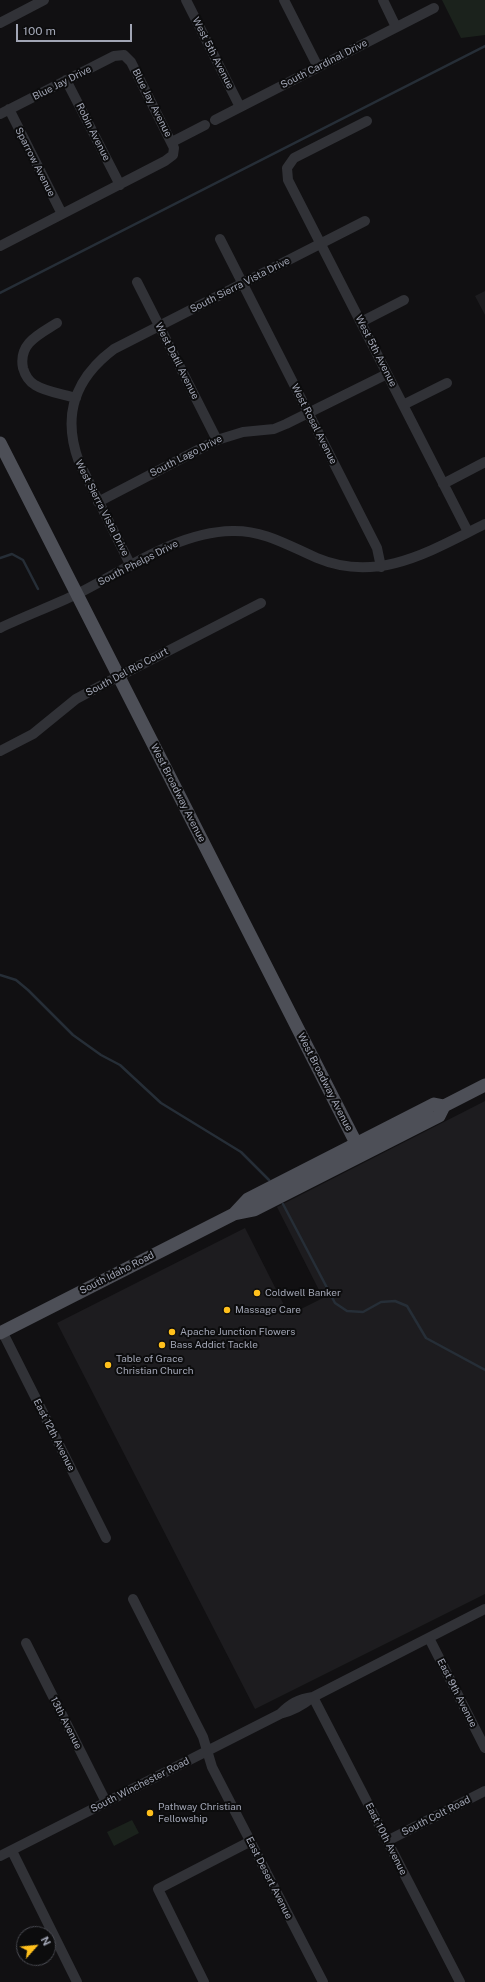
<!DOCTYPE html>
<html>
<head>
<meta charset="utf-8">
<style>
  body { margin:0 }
  #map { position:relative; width:485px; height:1982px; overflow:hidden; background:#111012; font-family:"Public Sans",sans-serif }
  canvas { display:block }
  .north { position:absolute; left:16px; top:1926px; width:40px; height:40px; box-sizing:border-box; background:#0c0c0d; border:1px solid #484950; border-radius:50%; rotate:63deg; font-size:11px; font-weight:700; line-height:16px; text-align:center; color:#a1a5b4 }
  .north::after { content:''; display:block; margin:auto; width:14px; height:18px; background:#ffc01c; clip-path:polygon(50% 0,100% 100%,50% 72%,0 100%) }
  .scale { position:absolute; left:16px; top:24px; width:116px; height:18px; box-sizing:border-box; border:2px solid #a1a5b4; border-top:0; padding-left:5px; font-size:12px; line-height:14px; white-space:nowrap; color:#a1a5b4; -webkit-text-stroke:3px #0c0c0d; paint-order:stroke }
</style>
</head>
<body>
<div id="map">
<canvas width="485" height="1982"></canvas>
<div class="north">N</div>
<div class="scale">100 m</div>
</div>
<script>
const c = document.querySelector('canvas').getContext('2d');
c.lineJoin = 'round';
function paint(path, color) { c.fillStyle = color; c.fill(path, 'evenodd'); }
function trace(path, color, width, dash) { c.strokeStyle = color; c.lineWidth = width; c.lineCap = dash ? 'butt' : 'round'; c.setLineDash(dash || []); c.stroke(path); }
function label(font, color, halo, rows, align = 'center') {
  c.font = font + ' "Public Sans",sans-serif'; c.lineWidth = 4; c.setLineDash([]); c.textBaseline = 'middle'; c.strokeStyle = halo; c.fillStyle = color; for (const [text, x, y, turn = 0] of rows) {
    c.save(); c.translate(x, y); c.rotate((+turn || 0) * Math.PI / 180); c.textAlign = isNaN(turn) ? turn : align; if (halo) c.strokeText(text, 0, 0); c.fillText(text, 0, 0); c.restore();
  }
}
paint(new Path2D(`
  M485,291V315L475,296Z
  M485,1101V1594L255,1709L57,1323L245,1228L289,1315L323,1298L277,1207Z`), '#1d1c1f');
paint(new Path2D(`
  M442,0H485V35L461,38Z
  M132,1820L139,1833L114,1846L107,1832Z`), '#1b221c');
trace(new Path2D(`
  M0,293L485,46
  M0,558L12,554L23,560L38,589
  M0,975L16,980L28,990L73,1035L101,1055L120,1065L161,1103L241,1152L269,1180
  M283,1204L335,1303L347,1311L363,1312L381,1302L395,1301L407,1306L426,1338L485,1370`), '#262e37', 2.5);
trace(new Path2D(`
  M186,0L240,107
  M284,0L318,67
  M383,0L396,27
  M0,23L44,0
  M66,80L120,185
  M9,109L62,214
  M0,114L114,56L124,55L131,62L174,148L173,155L165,161L0,246
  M215,120L434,8
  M367,121L294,158L287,168L288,180L468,532
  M172,142L205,125
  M220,239L377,548L381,567
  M137,282L217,440
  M361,322L404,300
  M57,323C40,334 18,343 23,368C25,375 28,381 35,385C46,392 63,394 76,398
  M403,405L447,383
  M443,484L485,462
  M98,502L217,440L243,432L274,429L286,424L387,374
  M131,566L79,462C62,416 74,379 114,349L365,221
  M0,628C25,616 52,606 77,594C125,570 177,532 232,531C264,530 289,546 317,558C379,584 432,550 485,524
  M0,751L33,734L76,699L104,684L261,603
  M2,1331L106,1538
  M133,1599L203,1737L212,1767L323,1982
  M429,1638L485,1748
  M26,1643L106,1802
  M313,1697L460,1982
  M280,1714C290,1704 298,1699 313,1697
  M387,1841L485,1791
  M12,1851L77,1982
  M0,1856L280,1714C293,1711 302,1706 313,1697L485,1609
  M204,1982L158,1889L251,1841`), '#313237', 10);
trace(new Path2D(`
  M0,443L356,1143
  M234,1214L248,1199L434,1104L444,1106L485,1085
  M0,1333L234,1214L254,1210L439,1116L444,1106`), '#4d4f57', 13);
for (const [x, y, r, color] of [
  [257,1293,4,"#ffc01c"],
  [227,1310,4,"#ffc01c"],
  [172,1332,4,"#ffc01c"],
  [162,1345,4,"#ffc01c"],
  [108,1365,4,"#ffc01c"],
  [150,1813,4,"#ffc01c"]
]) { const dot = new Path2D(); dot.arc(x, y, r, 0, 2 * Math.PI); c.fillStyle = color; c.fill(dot); trace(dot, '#0c0c0d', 1.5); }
label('10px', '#a1a5b4', '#0c0c0d', [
  ["West 5th Avenue",213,53,63],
  ["South Cardinal Drive",324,64,-27],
  ["Blue Jay Drive",62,83,-27],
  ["Blue Jay Avenue",152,103,63],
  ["Robin Avenue",93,132,63],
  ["Sparrow Avenue",35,162,63],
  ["South Sierra Vista Drive",240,285,-27],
  ["West 5th Avenue",376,351,63],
  ["West Datil Avenue",177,361,63],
  ["West Rosal Avenue",314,424,63],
  ["South Lago Drive",186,456,-27],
  ["West Sierra Vista Drive",102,508,63],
  ["South Phelps Drive",138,563,-27],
  ["South Del Rio Court",127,672,-28],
  ["West Broadway Avenue",178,793,63],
  ["West Broadway Avenue",325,1082,63],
  ["South Idaho Road",117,1273,-27],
  ["East 12th Avenue",54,1435,63],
  ["East 9th Avenue",457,1693,63],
  ["13th Avenue",66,1723,63],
  ["South Winchester Road",140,1785,-27],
  ["South Colt Road",436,1816,-27],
  ["East 10th Avenue",386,1839,63],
  ["East Desert Avenue",269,1878,63]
]);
label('10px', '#a1a5b4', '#0c0c0d', [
  ["Coldwell Banker",265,1293],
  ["Massage Care",235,1310],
  ["Apache Junction Flowers",180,1332],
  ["Bass Addict Tackle",170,1345],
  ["Table of Grace",116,1359],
  ["Christian Church",116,1371],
  ["Pathway Christian",158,1807],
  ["Fellowship",158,1819]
], 'left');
</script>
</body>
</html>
